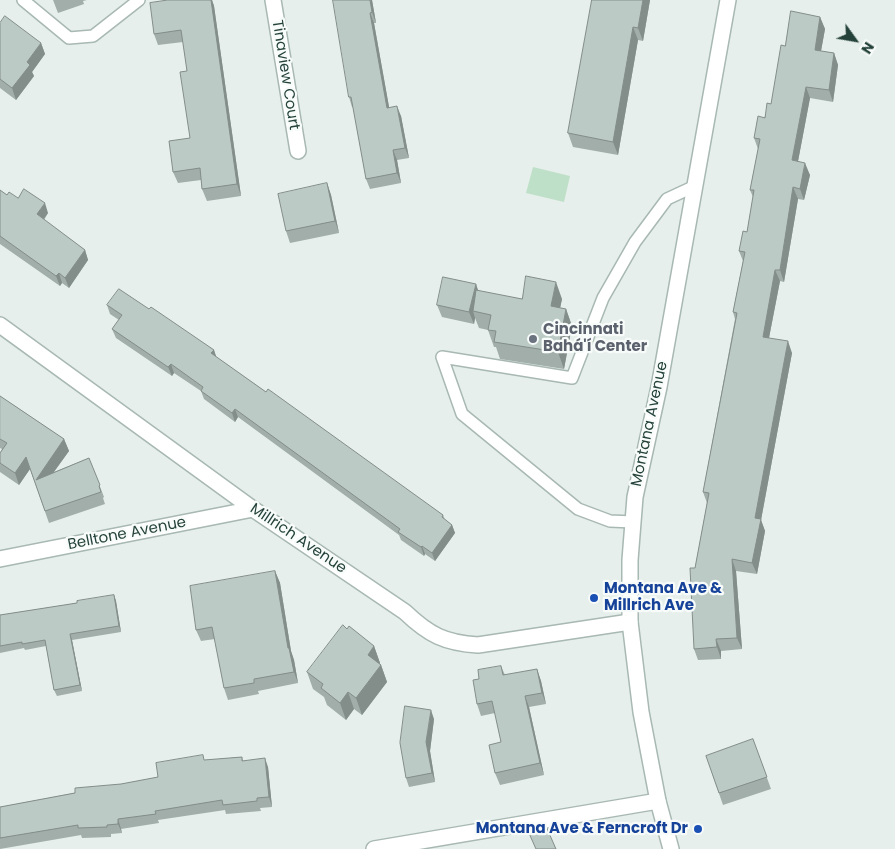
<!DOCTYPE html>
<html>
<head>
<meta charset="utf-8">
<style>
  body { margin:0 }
  #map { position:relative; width:895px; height:849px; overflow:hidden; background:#e6efeb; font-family:Poppins,sans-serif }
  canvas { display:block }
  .north { position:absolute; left:830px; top:15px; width:50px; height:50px; -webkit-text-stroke:4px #f7fbf9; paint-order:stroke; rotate:122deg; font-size:14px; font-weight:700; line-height:20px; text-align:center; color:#24423a }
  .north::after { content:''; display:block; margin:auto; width:18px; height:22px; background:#24423a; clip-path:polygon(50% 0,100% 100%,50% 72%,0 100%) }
</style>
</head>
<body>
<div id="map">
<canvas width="895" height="849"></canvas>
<div class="north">N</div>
</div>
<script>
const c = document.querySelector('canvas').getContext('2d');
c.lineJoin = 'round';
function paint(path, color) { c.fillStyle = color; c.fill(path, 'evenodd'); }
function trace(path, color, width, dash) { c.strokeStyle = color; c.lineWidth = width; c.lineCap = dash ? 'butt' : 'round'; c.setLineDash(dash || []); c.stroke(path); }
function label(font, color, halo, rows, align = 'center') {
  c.font = font + ' Poppins,sans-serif'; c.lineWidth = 4.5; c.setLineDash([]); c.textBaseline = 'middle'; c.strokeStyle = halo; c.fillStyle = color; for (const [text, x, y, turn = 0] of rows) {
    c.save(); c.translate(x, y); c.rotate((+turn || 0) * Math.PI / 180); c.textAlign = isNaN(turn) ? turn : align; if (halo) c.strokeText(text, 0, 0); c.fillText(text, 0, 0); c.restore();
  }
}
paint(new Path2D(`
  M533,167L570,176L564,202L526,193Z`), '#bfe0c8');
const service = new Path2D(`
  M23,0L69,38L93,36L139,0
  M633,522L610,521L578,509L462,414L442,357L572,378L603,298L635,242L667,199L695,186`);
const minor = new Path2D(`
  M273,0L298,151
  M0,325L253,509L405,612C429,635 445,643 478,645L630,622
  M0,559L253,509
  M374,849L658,801`);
const tertiary = new Path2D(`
  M671,849L658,801L641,712L630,622V560L635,497L659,387L728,0`);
trace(service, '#a8b8b2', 14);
trace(minor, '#a8b8b2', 18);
trace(tertiary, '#a8b8b2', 18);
trace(service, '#fff', 11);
trace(minor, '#fff', 15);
trace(tertiary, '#fff', 15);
paint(new Path2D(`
  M53,0H87L83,1L84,4L58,13Z
  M168,0H212L214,6L241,196L207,201L202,189L201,180L178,183L173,172L190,138L187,71L183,42L158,45L154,34Z
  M372,0L376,23H374L389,107L401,116L409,158L397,160L401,183L370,189L366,179L353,107H352L349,97Z
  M592,0H650L643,41L638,40L618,155L573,147L568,133Z
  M820,17L825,29L821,51L834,53L838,65L833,102L810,98L798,161L810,175L804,200L798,199L784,282L780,281L769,338L792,353L761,520L765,531L757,574L736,571L742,649L721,651V659L698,660L694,649L695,568L707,503L703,492L735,319L733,312L743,261L739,251L747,232L753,197L750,190L758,149L754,138L771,104L785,46Z
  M0,23L41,43L45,54L32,72L34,76L16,100L0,88Z
  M327,183L331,195L339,233L290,243L286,231Z
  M0,190L7,195L48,213L44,220L85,250L88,260L69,288L62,283L60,286L0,244Z
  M476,284L478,291L522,299H562L560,308L566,309L572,326L564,369L500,359L496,347H494L488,330L479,328L475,318L474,324L442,317L437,305Z
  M107,305L149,309L214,350L216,357L443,515L445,520L452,525L455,533L435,561L425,554L424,556L401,540L399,535L238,417L235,422L204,399L201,391L174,373L172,376L116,338L112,329L119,320L110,314Z
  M0,396L64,439L69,451L54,472L89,458L104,497L103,498L105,504L49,523L30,469L19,485L0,472V453L2,449L0,448Z
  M275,571L280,583L291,651L294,660L298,683L258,691L259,694L228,700L224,688L215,639L201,641L196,630Z
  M114,595L116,601L121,632L72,640L82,691L57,696L54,690L46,646L25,650L24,648L0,653V615L77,603Z
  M347,629L374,646L380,663V664L381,665L387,682L362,715L354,709L346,720L327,705L324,697L313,689L307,672Z
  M501,666L505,675L537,669L541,681L546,704L529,707L544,775L500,785L495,773L501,742L495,713L481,716L477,704L479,679Z
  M434,719L430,751L435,782L409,787L406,778Z
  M753,739L771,789L723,805L706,756Z
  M242,757L243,761L268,767L272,807L260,808L261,811L226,814L225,810L158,820L159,823L121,829L122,833L111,834V837L82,838L81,835L0,849V807L158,777L205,760Z`), '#a1aea9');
paint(new Path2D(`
  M211,0H212L214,6L241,196L237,184Z
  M370,0H372L376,23L372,12Z
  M643,0H650L643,41L638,28Z
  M370,13L374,23L391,118L387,108Z
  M820,17L825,29L819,62L815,50Z
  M633,27L638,40L618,155L613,142Z
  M41,43L45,54L32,72L34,76L16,100L12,88L27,62Z
  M834,53L838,65L833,102L829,90Z
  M806,87L810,98L796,172L792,160Z
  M397,106L401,116L409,158L405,148Z
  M393,150L397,160L401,183L397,173Z
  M805,163L810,175L804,200L800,189Z
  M327,183L331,195L339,233L335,221Z
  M793,187L798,199L784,282L780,270Z
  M45,203L48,213L40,224L37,214Z
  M85,250L88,260L69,288L65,278Z
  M775,270L780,281L767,348L763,337Z
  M59,273L62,283L60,286L56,276Z
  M556,282L562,299L557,323L551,306Z
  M476,284L480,296L473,311L475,318L474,324L469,312Z
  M566,309L572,326L564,369L558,352Z
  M788,341L792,353L761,520L765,531L757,574L752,563L755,518Z
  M214,350L217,359L211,353Z
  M171,364L174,373L172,376L168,367Z
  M235,409L238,417L235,422L232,413Z
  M64,439L69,451L40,491L36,480Z
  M26,457L30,469L19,485L15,473Z
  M452,525L455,533L435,561L432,553Z
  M422,546L425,554L424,556L421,547Z
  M732,559L736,571L742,649L737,638Z
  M275,571L280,583L291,651L294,660L298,683L294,672L288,648Z
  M114,595L116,601L121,632L119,626Z
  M70,634L72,640L82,691L80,685Z
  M716,639L721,651V659L717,647Z
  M374,646L380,663L374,672L368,655Z
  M381,665L387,682L362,715L356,698Z
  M537,669L541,681L546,704L542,693Z
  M348,692L354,709L346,720L340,703Z
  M525,696L529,707L544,775L540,763Z
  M431,710L434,719L430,751L435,782L432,773L426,742Z
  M265,758L268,767L272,807L269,797Z
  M118,819L121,829L122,833L118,824Z`), '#838d89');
const building = new Path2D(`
  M168,0H211L237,184L202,189L200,168L173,172L169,141L190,138L180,72L187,71L181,30L154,34L150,3Z
  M333,0H370L372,12L370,13L387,108L397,106L405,148L393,150L397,173L366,179L351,97H349Z
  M592,0H643L638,28L633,27L613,142L568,133Z
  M791,11L820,17L815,50L834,53L829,90L806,87L792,160L805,163L800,189L793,187L780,270H775L763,337L788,341L755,518L761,519L752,563L732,559L737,638L716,639L717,647L694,649L690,568H695L709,493L703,492L737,313L733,312L745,252L739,251L743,231L747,232L754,190H750L760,139L754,138L758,116L765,118L767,103L771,104L781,45L785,46Z
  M5,16L41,43L27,62L30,65L12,88L0,79V23Z
  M327,183L335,221L286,231L278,194Z
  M24,189L45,203L37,214L85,250L65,278L59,273L56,276L0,236V190L7,195L9,192L18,198Z
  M526,276L556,282L551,306L566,309L558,352L494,342L496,331L488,330L491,315L473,311L476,290L522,299Z
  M443,277L476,284L469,312L437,305Z
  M119,289L149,309L151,307L214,350L211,353L266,392L268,389L443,515L442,517L452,525L432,553L422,546L421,547L398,532L400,529L235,409L232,413L201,391L203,387L171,364L168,367L112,329L122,315L107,305Z
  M0,396L64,439L36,480L89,458L100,485L99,486L101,492L45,511L26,457L15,473L0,463V453L7,443L0,439Z
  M275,571L288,648H289L294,672L254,679V683L224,688L212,627L196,630L190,586Z
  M114,595L119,626L70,634L80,685L54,690L45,640L22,644V642L0,646V615L77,603V601Z
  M343,625L347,629L349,626L374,646L368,655L381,665L356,698L348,692L340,703L321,688L323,684L307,672Z
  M501,666L503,675L537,669L542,693L525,696L540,763L495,773L489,745L501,742L492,701L477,704L473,680L479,679L478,670Z
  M405,706L431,710L426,742L432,773L406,778L400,743Z
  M753,739L767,777L719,793L706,756Z
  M203,755L204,760L242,757V761L265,758L269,797L257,798V801L223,805L222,800L155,811L156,814L118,819V824L107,825V827L78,828V825L0,838V807L75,793V788L121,784L158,777L156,763Z
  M545,824L556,849H536L528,831Z`);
paint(building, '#bbcac4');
trace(building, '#838d89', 1);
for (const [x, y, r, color] of [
  [533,339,5,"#6b7280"],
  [594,598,5,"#1a4fb4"],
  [698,829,5,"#1a4fb4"]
]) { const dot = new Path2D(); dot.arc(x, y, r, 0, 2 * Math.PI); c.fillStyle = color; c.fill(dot); trace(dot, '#f7fbf9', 2); }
label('15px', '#24423a', '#f7fbf9', [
  ["Tinaview Court",285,75,81],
  ["Montana Avenue",650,424,-78],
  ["Belltone Avenue",127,534,-11],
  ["Millrich Avenue",298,539,34]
]);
label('bold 15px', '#5b616d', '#f7fbf9', [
  ["Cincinnati",543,330],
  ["Bahá'í Center",543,347]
], 'left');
label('bold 15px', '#164399', '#f7fbf9', [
  ["Montana Ave &",604,589],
  ["Millrich Ave",604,606],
  ["Montana Ave & Ferncroft Dr",688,829,"right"]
], 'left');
</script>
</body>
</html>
